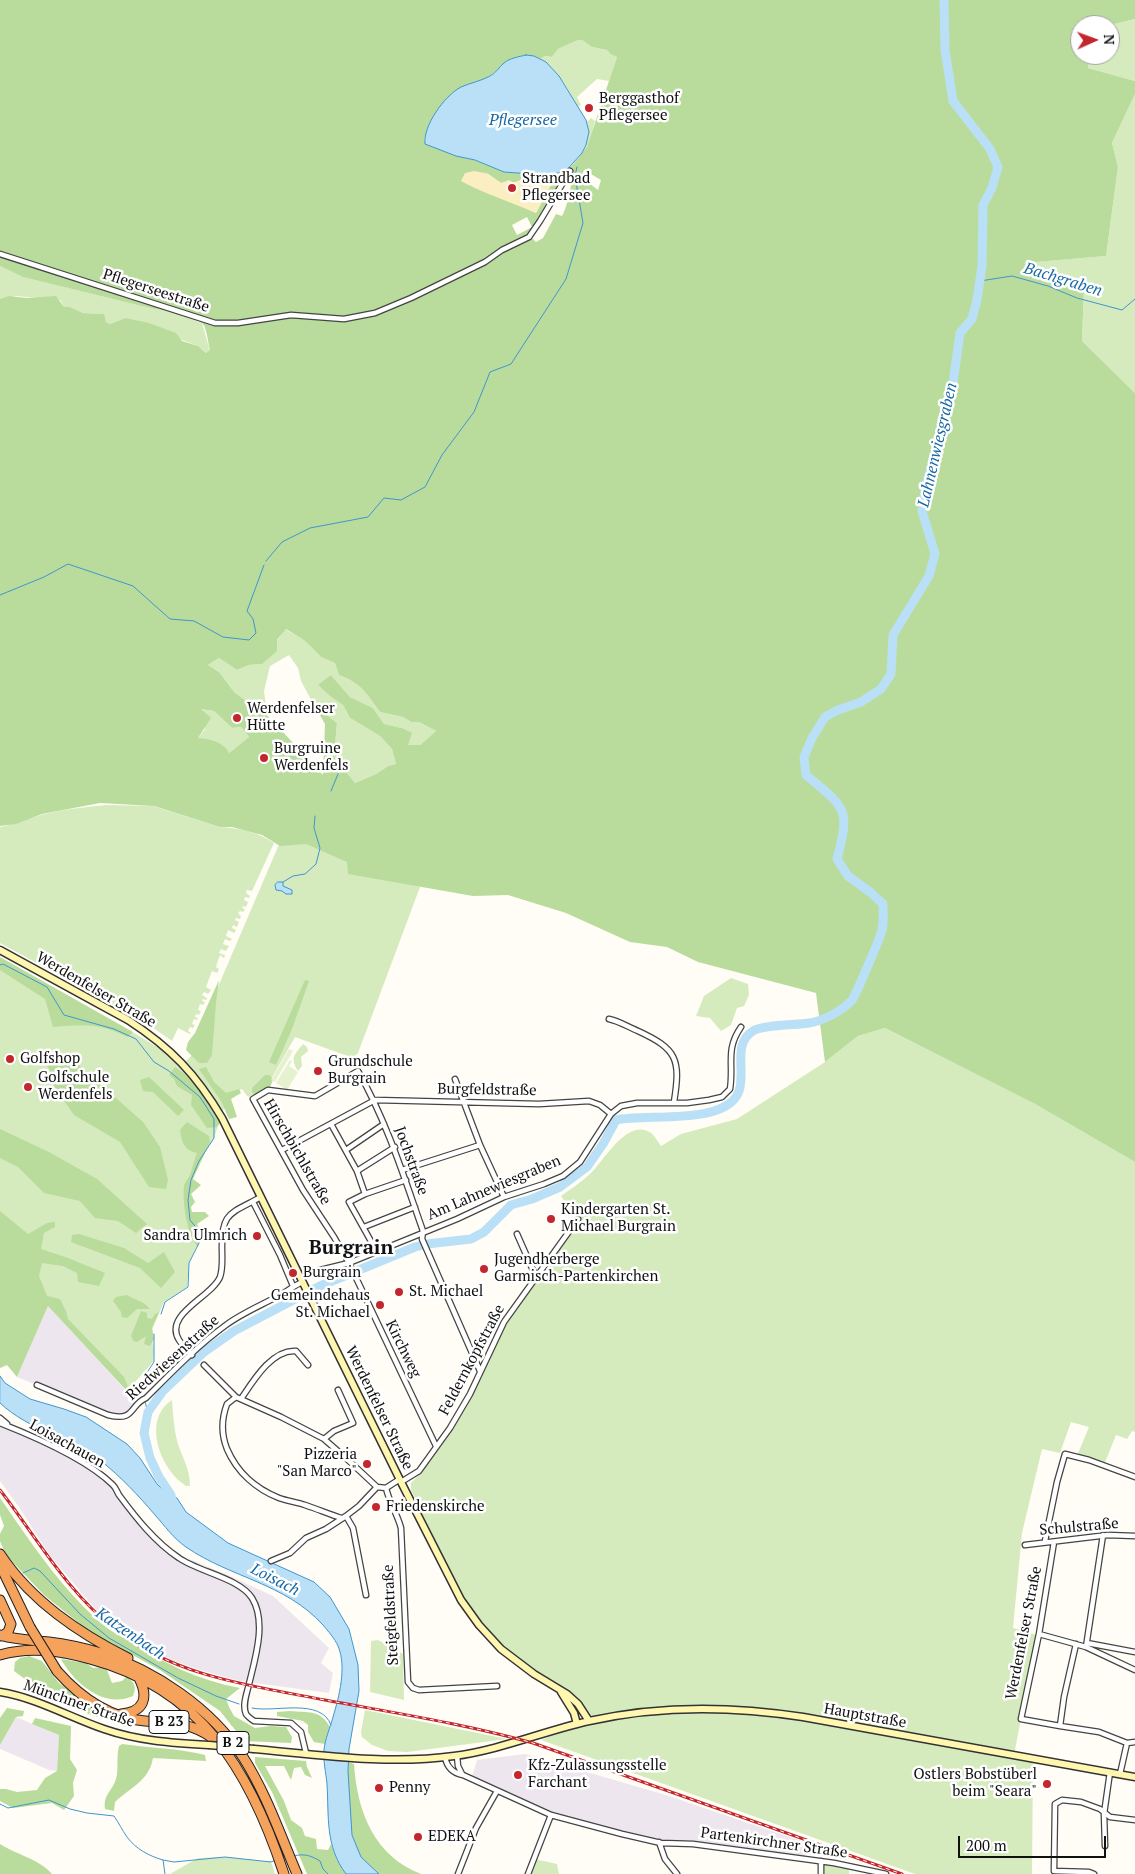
<!DOCTYPE html>
<html>
<head>
<meta charset="utf-8">
<style>
  body { margin:0 }
  #map { position:relative; width:1135px; height:1874px; overflow:hidden; background:#fffdf5; font-family:"PT Serif",serif }
  canvas { display:block }
  .north { position:absolute; left:1070px; top:15px; width:50px; height:50px; box-sizing:border-box; background:#fff; border:1px solid #a0a0a0; border-radius:50%; rotate:88deg; font-size:14px; font-weight:700; line-height:20px; text-align:center; color:#111 }
  .north::after { content:''; display:block; margin:auto; width:18px; height:22px; background:#c4262e; clip-path:polygon(50% 0,100% 100%,50% 72%,0 100%) }
  .scale { position:absolute; left:958px; top:1836px; width:148px; height:22px; box-sizing:border-box; border:2px solid #111; border-top:0; padding-left:6px; font-size:15px; line-height:18px; white-space:nowrap; color:#111; -webkit-text-stroke:4px #fff; paint-order:stroke }
</style>
</head>
<body>
<div id="map">
<canvas width="1135" height="1874"></canvas>
<div class="north">N</div>
<div class="scale">200 m</div>
</div>
<script>
const c = document.querySelector('canvas').getContext('2d');
c.lineJoin = 'round';
function paint(path, color) { c.fillStyle = color; c.fill(path, 'evenodd'); }
function trace(path, color, width, dash) { c.strokeStyle = color; c.lineWidth = width; c.lineCap = dash ? 'butt' : 'round'; c.setLineDash(dash || []); c.stroke(path); }
function label(font, color, halo, rows, align = 'center') {
  c.font = font + ' "PT Serif",serif'; c.lineWidth = 5; c.setLineDash([]); c.textBaseline = 'middle'; c.strokeStyle = halo; c.fillStyle = color; for (const [text, x, y, turn = 0] of rows) {
    c.save(); c.translate(x, y); c.rotate((+turn || 0) * Math.PI / 180); c.textAlign = isNaN(turn) ? turn : align; if (halo) c.strokeText(text, 0, 0); c.fillText(text, 0, 0); c.restore();
  }
}
paint(new Path2D(`
  M48,1306L131,1396L127,1400L131,1403L134,1400L138,1404L124,1416L108,1414L17,1377Z
  M0,1427L18,1429L87,1464L115,1485L151,1532L177,1554L230,1576L273,1596L329,1648L321,1663L333,1673L329,1693L240,1681L200,1670L166,1658L140,1644L113,1624L96,1610L48,1553L19,1507L0,1481Z
  M16,1717L59,1735L57,1771L49,1770L0,1749V1745Z
  M525,1754L666,1795L807,1843L806,1861L694,1845L657,1844L575,1824L471,1780L477,1760Z`), '#eee6ef');
paint(new Path2D(`
  M1135,19V81L1088,68V55H1110V25Z
  M578,40H582L592,47L607,50L610,54L617,57L609,81L597,79L577,97L581,105L577,108C571,92 556,68 540,59L545,56L552,57L558,49Z
  M1135,94V393L1082,341L1084,286L1023,263L1106,256L1118,167L1112,143Z
  M591,118L595,121L589,143L584,153L564,176L562,173C580,161 592,143 587,122Z
  M0,266L24,277L154,309L161,308L202,323L210,351L206,353L198,346L125,318L110,324L106,322L103,314L83,313L70,307H64L60,300L16,296L0,299Z
  M285,629L305,641L321,657L335,663L339,675C361,683 367,694 380,712L403,717L411,722H419L436,731L420,745H407L402,728L384,724L373,708L350,697L331,675L319,686L331,697L343,705L350,718L380,736L392,749L396,764L388,766L376,774L355,783L334,756L337,723L314,705L301,681L298,668L289,655L270,666L264,691L267,715L235,693L219,672L208,665L219,658L237,670L249,665L262,664Z
  M200,709L214,711L232,728L241,727L249,737L229,753L198,738L205,729Z
  M107,805L153,806L220,827C239,828 258,832 274,843L252,891L247,890L246,893L250,896L249,898L245,897L244,900L248,902L246,907L243,906L242,908L245,909L243,912L240,911L238,913L241,916L240,919L236,918L235,920L239,922L237,927L233,925L232,928L236,930L234,933L228,930L226,936L232,939L230,941L225,939L223,944L229,946L226,951L221,949L219,953L225,955L224,958L222,957V955L219,957L216,967L219,969L217,973L212,971L206,987L211,990L208,994L204,992L202,995L207,998L206,1000L203,999L202,1001L205,1002L203,1005L200,1004L198,1010L201,1011L199,1015L196,1014L195,1017L198,1018L197,1020L194,1019L192,1024L195,1025L193,1028L190,1027L188,1031L191,1033L190,1034L178,1028L172,1041L142,1020L0,943V827C16,824 29,818 45,814C65,809 86,807 107,805Z
  M280,842L307,843L362,867L420,887L358,1053L353,1058L295,1037L266,1088L248,1097L242,1089L228,1096L214,1138L199,1161L191,1180L188,1200L199,1241L189,1263L187,1287L164,1302L151,1332L154,1351L153,1362L127,1391L0,1254V959L134,1033L164,1051L180,1067L192,1055L212,1001Z
  M731,978L748,984L749,995L744,1006L737,1008L731,1025L721,1031L710,1018L696,1016L704,996Z
  M885,1028L1035,1104L1135,1162V1432L1132,1431L1127,1439L1116,1435L1104,1465L1077,1456L1089,1427L1071,1422L1060,1453L1042,1449L1022,1533L1013,1628L1037,1635L1014,1755L1033,1759L1032,1874H915L541,1740L553,1735L593,1723L589,1713L568,1691L535,1671L510,1653L476,1616L462,1596L411,1490V1483L418,1476L443,1443L467,1406L506,1324L578,1220L561,1196C571,1189 583,1181 592,1172C605,1159 628,1117 651,1133C655,1136 658,1142 661,1146L681,1134L737,1119L825,1062L858,1036Z
  M303,1044L307,1047L308,1051L301,1057L302,1066L298,1071C290,1058 294,1055 303,1044Z
  M172,1400C173,1414 174,1430 178,1444C183,1459 190,1469 190,1486H186C181,1482 175,1478 172,1473C155,1452 147,1416 172,1400Z
  M378,1640L403,1654L404,1700L370,1692L371,1641Z
  M365,1710L507,1739L407,1752L388,1751L372,1745L362,1737L361,1732Z
  M225,1857L271,1862L275,1874H170L198,1858Z
  M534,1859L557,1864L559,1874H529Z
  M823,1864L849,1868V1874H823Z`), '#d5ebbd');
paint(new Path2D(`
  M0,0H1135V19L1110,25H1080V55H1088V68L1135,81V94L1112,143L1118,167L1106,256L1024,263L1084,286L1082,341L1135,393V1162L1035,1104L885,1028L858,1036L825,1062L816,993L698,962L667,947L630,942L566,913L508,895L473,896L348,874L347,862L306,844L280,846L262,835L232,827H220L154,806L100,803L42,814L16,824L0,826V299L9,296L27,298L56,296L64,307H70L83,313L104,314L106,322L110,324L125,318L149,323L176,333L182,341L198,346L206,353L210,350C208,343 207,329 203,324C197,317 162,308 154,309L23,277L0,266ZM578,40H582L592,47L607,50L610,54L617,57L587,147L564,176L562,173L545,175L504,172L475,160L445,151L424,139L468,84L484,80L499,69L534,56L540,59L545,56L552,57L558,49ZM584,170L601,180L598,190L581,177ZM485,172L501,183H513L521,180L554,179L536,213L514,203ZM567,179L572,181C569,193 568,205 562,216L556,214L543,238L536,242L531,237L541,224ZM527,217L532,227L517,235L512,225ZM286,629L305,641L321,657L335,663L339,675C361,683 367,694 380,712L403,717L411,722H419L436,731L420,745H408L412,733L402,728L384,724L373,708L350,697L331,675L318,685L331,697L343,705L350,718L380,736L392,749L396,764L388,766L376,774L355,783L334,756L337,723L314,705L325,724L323,775L267,715L235,693L219,672L208,665L219,658L237,670L249,665L262,664L277,651V640ZM201,709L214,711L232,728L241,727L249,737L229,753C224,742 210,739 198,738L211,718Z
  M0,957L133,1032L128,1037C99,1023 84,1024 53,1027L45,999L0,970Z
  M219,980L216,1003L212,1055L207,1063H199L186,1050L188,1042L195,1033Z
  M305,980L309,981L292,1029L276,1065L269,1062Z
  M44,1054L75,1062L143,1122L160,1147L168,1180L166,1189L149,1187L120,1142L74,1115L53,1085L56,1082L45,1062Z
  M175,1067C195,1079 207,1103 220,1123L217,1127L207,1128L191,1105L192,1095L177,1086L174,1079L169,1075Z
  M206,1067L214,1082L226,1093L239,1089L241,1093L231,1099L237,1117L229,1119L221,1101L199,1069Z
  M265,1075H270L273,1080L270,1087L255,1095L252,1092V1088Z
  M149,1077L184,1110L178,1116L153,1092L143,1091L140,1080Z
  M187,1122L209,1136L210,1142L193,1179L201,1185L191,1194L195,1202L191,1207L192,1212H205L209,1216L197,1224L202,1232L198,1247C187,1237 182,1200 184,1186C185,1181 190,1177 191,1172C193,1165 194,1160 197,1153C184,1150 182,1143 180,1130Z
  M0,1129L49,1152L97,1179L147,1224L136,1233L118,1221L95,1218L80,1201L44,1193L18,1167L0,1158Z
  M0,1211L28,1234L47,1223L55,1222V1227L44,1233L41,1249L68,1258L105,1273L99,1286L78,1282L77,1273L63,1266L42,1263L39,1276L47,1296L60,1299L66,1311L68,1319L124,1377L129,1389L127,1391L48,1306L17,1377L7,1365L0,1368Z
  M79,1234L124,1248L148,1263L164,1252L175,1272L161,1288L140,1268L71,1242L72,1235Z
  M127,1295C135,1300 144,1301 150,1309H137L127,1318L122,1317L121,1312L113,1301L116,1297Z
  M141,1311L147,1313V1318L152,1319L155,1314L159,1312L152,1328L154,1339L150,1346L144,1344L146,1336L137,1342L133,1341L131,1336Z
  M0,1498C30,1541 60,1587 100,1622C108,1630 119,1635 129,1641C165,1664 198,1680 240,1688L226,1699L229,1707L234,1716L255,1728L271,1726L286,1727L292,1737L291,1743L244,1741L220,1711L160,1670L90,1632L44,1595L6,1555L0,1541V1534L4,1526L0,1515Z
  M29,1656L42,1661L59,1683L103,1717H96L49,1697L14,1671L15,1662L20,1658Z
  M61,1659L86,1663L93,1668L102,1667L107,1670L112,1683L122,1681L127,1676C134,1683 137,1686 133,1696C104,1709 74,1683 61,1659Z
  M7,1708L24,1711L23,1716L16,1717L0,1745V1718Z
  M290,1711C308,1713 320,1709 330,1727L325,1744L314,1742L308,1732V1725L303,1721L277,1716V1712Z
  M35,1718L71,1726L70,1759L77,1770L73,1783L74,1796L64,1810L52,1803L13,1808L0,1801V1789H6L17,1792L37,1790L45,1778L57,1771L59,1735L32,1724Z
  M122,1744C150,1748 178,1748 205,1755L206,1761L153,1758C149,1781 131,1787 115,1802L114,1811L105,1809C103,1794 112,1792 116,1779C119,1769 116,1757 119,1746Z
  M255,1757L306,1761L307,1767L312,1778L305,1775L301,1767L294,1768L291,1780L284,1766H265L284,1801L291,1820L302,1828L305,1836L316,1839L317,1849L328,1850L331,1844L337,1860L346,1874H307L272,1792L255,1763Z
  M348,1762L354,1764C357,1811 374,1856 421,1874H379C373,1868 364,1862 360,1855C346,1833 346,1787 348,1762Z
  M0,1844C17,1855 39,1859 52,1874H0Z`), '#b9dc9c');
paint(new Path2D(`
  M474,171L485,173L501,183L509,180L514,183C523,178 543,179 554,179L536,213C511,202 485,194 461,181L465,173Z`), '#fbeec1');
paint(new Path2D(`
  M289,1049L293,1051L275,1082L271,1080Z
  M290,1060L292,1061L289,1066L298,1072L287,1090L276,1083Z`), '#e6f2cf');
const water = new Path2D(`
  M526,55L534,56L546,62L559,76L586,120L589,132L586,145L582,153L565,172L545,175L504,172L475,160L456,156L425,144C423,126 444,96 461,87C470,83 481,81 490,76C496,73 499,67 504,63C510,58 518,57 526,55Z
  M278,882H283V886L292,890V894H286L282,891L276,890L275,885Z
  M0,1376L5,1383L30,1399L64,1409L86,1417L127,1444L140,1458L157,1484L166,1493L177,1498L186,1512L228,1543L314,1582L330,1597L349,1629L358,1665L359,1691L349,1749L348,1771L352,1835L361,1857L379,1874H346C325,1846 329,1817 327,1784C326,1773 323,1761 324,1750C325,1739 330,1728 333,1717C339,1697 347,1667 338,1646C335,1639 328,1631 323,1625C285,1583 231,1578 186,1547C173,1538 165,1526 155,1515C139,1496 120,1476 101,1461C69,1437 30,1431 0,1403Z`);
paint(water, '#b9e0f7');
trace(water, '#3f96cf', 1);
trace(new Path2D(`
  M980,281L1012,276L1048,286L1077,298L1122,310L1135,299
  M266,561L282,542L310,528L368,517L384,498L401,500L425,487L442,455L474,412L490,372L511,364L566,279L583,223L575,176L577,167
  M0,595L44,577L68,564L133,586L170,619L194,621L223,637L249,640L256,633L253,619L247,611L264,565
  M331,791L338,774
  M283,882L293,876L305,874L316,864L320,848L314,828L315,816
  M0,965L3,964L47,987L64,1015L114,1029L136,1039L154,1062L169,1071L200,1097L214,1119V1138L199,1161L191,1180L188,1200L190,1220L199,1231L200,1241L189,1263L188,1287L165,1302L161,1314
  M144,1377L154,1362V1334
  M145,1402L148,1412
  M23,1573L34,1568L40,1571L80,1614L109,1638L178,1678L216,1696L239,1704
  M252,1708C274,1713 321,1697 331,1725
  M0,1804L8,1808L49,1800L70,1809L87,1813L114,1816C119,1823 122,1830 127,1837C136,1849 149,1856 163,1860
  M294,1856C304,1853 312,1856 320,1861L323,1869L328,1874
  M165,1874L163,1860L174,1862L225,1857L271,1862L276,1860`), '#3f96cf', 1);
trace(new Path2D(`
  M173,1506L171,1495L159,1477L150,1458L144,1433L148,1412L163,1391L204,1352L234,1331L320,1286L415,1247L427,1244L471,1239L484,1232L511,1205L532,1199L560,1187L587,1167L603,1144L616,1120C646,1113 727,1126 739,1091C746,1071 732,1044 753,1031C761,1025 797,1025 809,1023C823,1021 842,1011 852,1000C856,995 880,938 882,930C884,922 883,912 883,904L870,892L848,876L837,859C851,807 845,808 806,775L804,757L812,738L825,717L838,710L861,702L881,689L891,674L893,635L929,576L935,554L922,511L926,485L951,397L960,333L972,319L977,300L982,266L983,205L992,188L998,167L990,149L953,101L945,50L944,0`), '#b9e0f7', 9);
const street = new Path2D(`
  M0,254L215,323H238L291,315L344,319L375,313L411,298L485,262L502,250L529,237L540,221L570,171
  M609,1019C619,1021 628,1027 638,1031C677,1049 681,1059 674,1102
  M455,1079L480,1145L504,1197
  M331,1124L357,1171L365,1194L349,1202L377,1252
  M282,1150L375,1100L539,1104L589,1101L600,1105L611,1114
  M346,1150L384,1124
  M402,1170L480,1145
  M357,1171L395,1147
  M365,1194L406,1180
  M253,1202L280,1255L293,1286
  M364,1227L415,1207
  M517,1234L536,1277
  M301,1278L312,1272L349,1263L457,1219L504,1197L544,1184L563,1176L580,1162L611,1114L621,1106L637,1103H687L709,1100L722,1097L730,1089C734,1064 725,1050 741,1027
  M192,1355C188,1350 182,1345 179,1340C163,1314 212,1297 220,1277C223,1268 222,1259 222,1250C221,1212 230,1214 261,1197
  M204,1365L236,1397L281,1417L324,1439L347,1459L377,1487
  M37,1385L108,1415C136,1422 129,1405 146,1398C171,1373 197,1346 226,1325C242,1313 262,1305 280,1295C288,1291 294,1285 303,1282
  M236,1397L227,1404C221,1420 221,1434 227,1449C237,1472 256,1489 279,1498C287,1501 296,1502 305,1505C317,1509 329,1514 341,1518
  M241,1399C253,1381 272,1349 296,1351L308,1365
  M0,1418L7,1424
  M0,1423C33,1436 88,1460 113,1485C116,1488 117,1492 119,1495C136,1518 155,1542 179,1558C199,1572 239,1578 252,1598C267,1622 255,1659 249,1684C247,1693 242,1705 246,1714C248,1717 251,1719 254,1721L291,1723L301,1732L306,1753
  M324,1439L334,1431L353,1423L338,1390
  M436,1446L349,1263L334,1237L303,1190L253,1099L268,1090L315,1096L358,1071C387,1122 404,1177 423,1231L422,1239L480,1371
  M401,1482L419,1471L450,1428L470,1394L504,1322L578,1219
  M377,1487L386,1488L400,1479
  M386,1488C389,1502 397,1513 401,1528L408,1682L413,1688L419,1690L497,1686
  M346,1516L353,1528L366,1595
  M1045,1541L1057,1482L1065,1454L1089,1460L1135,1477
  M1054,1542L1039,1634L1021,1719L1060,1726
  M1025,1545L1108,1535L1135,1536
  M271,1561L290,1553L306,1538L326,1529L346,1516L359,1506L377,1487
  M1039,1634L1086,1647L1135,1670
  M1087,1643L1135,1652
  M1076,1644L1064,1697L1060,1726L1099,1732L1127,1743
  M1086,1647L1103,1535
  M457,1756L458,1766L462,1774
  M445,1757C447,1768 453,1773 463,1775L551,1815L622,1834L661,1843L693,1844L834,1863L886,1874
  M1120,1774L1127,1743L1135,1742
  M659,1842L665,1859L677,1874
  M1105,1846L1104,1814L1110,1772
  M458,1874L476,1828L497,1791
  M528,1874L551,1815
  M821,1874V1861
  M1094,1874L1089,1872L1054,1871L1055,1804L1062,1800L1081,1802L1100,1809L1110,1817L1135,1820`);
const secondary = new Path2D(`
  M0,950L128,1020C171,1048 196,1074 222,1118L401,1482L461,1600L479,1625L501,1649L534,1674L567,1694L578,1704L589,1721
  M0,1692C37,1698 69,1717 104,1729C138,1741 174,1743 209,1745
  M561,1692L574,1713L577,1724
  M254,1749C320,1755 388,1765 454,1756C500,1750 544,1731 589,1721C660,1705 732,1706 803,1717L1135,1777`);
const highway = new Path2D(`
  M0,1554C31,1601 79,1633 128,1658
  M0,1565L30,1627
  M0,1600L11,1624L8,1632L2,1636
  M0,1635C16,1640 32,1640 49,1642C66,1644 84,1648 101,1653C156,1671 211,1708 243,1757C266,1793 280,1834 297,1874
  M0,1655C30,1646 61,1651 90,1659C202,1689 250,1771 284,1874
  M57,1671C80,1697 109,1718 145,1721C171,1724 187,1721 211,1737
  M121,1714C144,1712 149,1698 139,1678`);
trace(street, '#444', 7);
trace(secondary, '#333', 9);
trace(highway, '#222', 11);
trace(street, '#fff', 4.5);
trace(secondary, '#fff6b0', 6);
trace(highway, '#f5a25d', 9);
const rail = new Path2D(`
  M0,1490C37,1538 67,1592 116,1630C176,1677 253,1686 325,1700C395,1713 465,1724 533,1743L902,1874`);
trace(rail, '#c4262e', 3);
trace(rail, '#fff', 1, [4]);
const secondaryBridge = new Path2D(`
  M209,1745L254,1749`);
const highwayBridge = new Path2D(`
  M30,1627L57,1671`);
trace(secondaryBridge, '#333', 9, []);
trace(highwayBridge, '#222', 11, []);
trace(secondaryBridge, '#fff6b0', 6);
trace(highwayBridge, '#f5a25d', 9);
for (const [x, y, r, color] of [
  [589,108,5,"#c4262e"],
  [512,188,5,"#c4262e"],
  [237,718,5,"#c4262e"],
  [264,758,5,"#c4262e"],
  [10,1059,5,"#c4262e"],
  [318,1071,5,"#c4262e"],
  [28,1087,5,"#c4262e"],
  [551,1219,5,"#c4262e"],
  [257,1236,5,"#c4262e"],
  [484,1269,5,"#c4262e"],
  [293,1273,5,"#c4262e"],
  [399,1292,5,"#c4262e"],
  [380,1305,5,"#c4262e"],
  [367,1464,5,"#c4262e"],
  [376,1507,5,"#c4262e"],
  [518,1775,5,"#c4262e"],
  [1047,1784,5,"#c4262e"],
  [379,1788,5,"#c4262e"],
  [418,1837,5,"#c4262e"]
]) { const dot = new Path2D(); dot.arc(x, y, r, 0, 2 * Math.PI); c.fillStyle = color; c.fill(dot); trace(dot, '#fff', 2); }
for (const [x, y, w] of [
  [169,1722,40],
  [233,1743,32]
]) { const box = new Path2D(); box.roundRect(x - w / 2, y - 11.5, w, 23, 4); c.fillStyle = '#fff'; c.fill(box); trace(box, '#111', 1); }
label('bold 14px', '#111', null, [
  ["B 23",169,1722],
  ["B 2",233,1743]
]);
label('15px', '#111', '#fff', [
  ["Berggasthof",599,99],
  ["Pflegersee",599,116],
  ["Strandbad",522,179],
  ["Pflegersee",522,196],
  ["Werdenfelser",247,709],
  ["Hütte",247,726],
  ["Burgruine",274,749],
  ["Werdenfels",274,766],
  ["Golfshop",20,1059],
  ["Grundschule",328,1062],
  ["Burgrain",328,1079],
  ["Golfschule",38,1078],
  ["Werdenfels",38,1095],
  ["Kindergarten St.",561,1210],
  ["Michael Burgrain",561,1227],
  ["Sandra Ulmrich",247,1236,"right"],
  ["Jugendherberge",494,1260],
  ["Garmisch-Partenkirchen",494,1277],
  ["Burgrain",303,1273],
  ["St. Michael",409,1292],
  ["Gemeindehaus",370,1296,"right"],
  ["St. Michael",370,1313,"right"],
  ["Pizzeria",357,1455,"right"],
  ["\"San Marco\"",357,1472,"right"],
  ["Friedenskirche",386,1507],
  ["Kfz-Zulassungsstelle",528,1766],
  ["Farchant",528,1783],
  ["Ostlers Bobstüberl",1037,1775,"right"],
  ["beim \"Seara\"",1037,1792,"right"],
  ["Penny",389,1788],
  ["EDEKA",428,1837]
], 'left');
label('15px', '#111', '#fff', [
  ["Pflegerseestraße",156,291,18],
  ["Werdenfelser Straße",96,990,30],
  ["Burgfeldstraße",487,1090,1],
  ["Hirschbichlstraße",297,1152,60],
  ["Jochstraße",411,1161,70],
  ["Am Lahnewiesgraben",494,1188,-23],
  ["Kirchweg",403,1349,64],
  ["Riedwiesenstraße",173,1358,-42],
  ["Feldernkopfstraße",472,1360,-62],
  ["Werdenfelser Straße",379,1408,64],
  ["Loisachauen",67,1444,29],
  ["Schulstraße",1079,1527,-5],
  ["Steigfeldstraße",391,1615,-93],
  ["Werdenfelser Straße",1024,1633,-79],
  ["Münchner Straße",79,1704,19],
  ["Hauptstraße",865,1716,10],
  ["Partenkirchner Straße",774,1843,8]
]);
label('italic 16px', '#1768a6', '#fff', [
  ["Pflegersee",523,120],
  ["Bachgraben",1063,280,17],
  ["Lahnenwiesgraben",938,445,-77],
  ["Loisach",275,1580,27],
  ["Katzenbach",130,1634,34]
]);
label('bold 20px', '#111', '#fff', [
  ["Burgrain",351,1248]
]);
</script>
</body>
</html>
